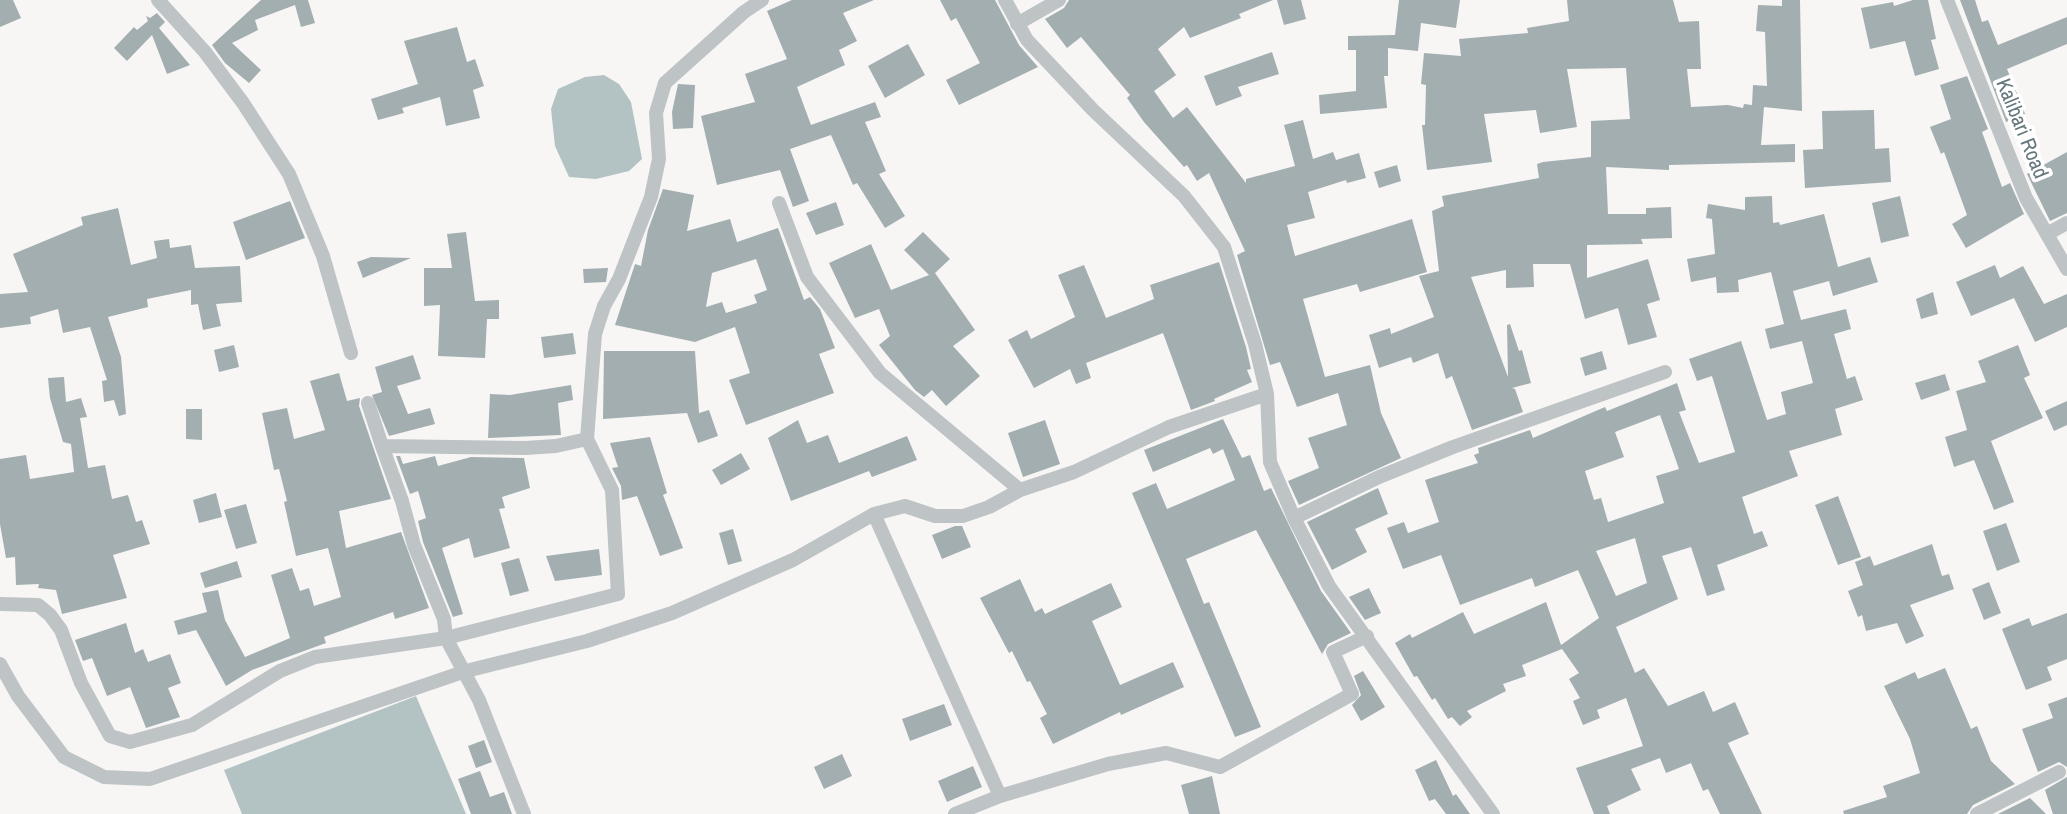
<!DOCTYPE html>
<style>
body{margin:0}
canvas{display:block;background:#f7f6f4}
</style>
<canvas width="2067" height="814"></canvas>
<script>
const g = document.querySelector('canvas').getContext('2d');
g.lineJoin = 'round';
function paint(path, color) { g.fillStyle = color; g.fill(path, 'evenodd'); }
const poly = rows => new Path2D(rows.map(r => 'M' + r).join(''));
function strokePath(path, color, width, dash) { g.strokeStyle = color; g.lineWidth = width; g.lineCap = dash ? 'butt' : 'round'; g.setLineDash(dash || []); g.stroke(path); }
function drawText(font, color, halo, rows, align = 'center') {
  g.font = font + ' "Archivo Narrow",sans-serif'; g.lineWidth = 7; g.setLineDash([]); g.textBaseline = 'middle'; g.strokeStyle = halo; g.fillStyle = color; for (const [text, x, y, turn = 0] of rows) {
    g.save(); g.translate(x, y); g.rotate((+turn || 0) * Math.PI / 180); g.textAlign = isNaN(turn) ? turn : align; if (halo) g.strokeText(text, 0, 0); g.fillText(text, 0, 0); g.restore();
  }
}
paint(poly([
 [604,75,619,84,631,102,642,159,629,171,596,179,569,177,555,146,551,109,558,89,585,77],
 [416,696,466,814,242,814,224,770]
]), '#b3c3c4');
paint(poly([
 [0,0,13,0,21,18,0,27],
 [261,0,308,0,315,23,301,27,295,5,255,20,258,30,232,43,261,70,249,83,225,63,212,45],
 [792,0,874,0,843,13,857,41,839,50,845,65,797,87,811,125,875,102,881,117,865,122,886,171,879,174,905,216,885,228,857,183,853,185,831,135,790,149,809,201,793,207,780,170,717,185,701,116,755,102,745,74,787,59,767,11],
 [940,0,995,0,1019,45,1038,67,959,105,946,80,980,63,956,18,951,21],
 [1069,0,1273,0,1239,14,1241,18,1190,38,1184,27,1158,49,1176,75,1154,91,1173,118,1187,107,1246,183,1246,179,1295,166,1284,125,1303,120,1313,159,1333,152,1336,160,1359,153,1366,178,1347,183,1346,180,1308,192,1315,218,1287,225,1295,256,1412,219,1427,272,1360,292,1357,284,1303,299,1325,377,1370,365,1381,413,1401,458,1299,505,1288,481,1319,468,1308,438,1347,425,1338,393,1297,407,1280,362,1270,365,1237,255,1245,251,1209,173,1197,181,1187,165,1184,167,1144,122,1127,98,1130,95,1081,37,1067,48,1045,19,1064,8],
 [1277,0,1301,0,1306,19,1284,25],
 [1399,0,1460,0,1456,28,1421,23,1418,51,1388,48,1388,76,1384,76,1387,108,1320,114,1319,95,1356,91,1356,50,1348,50,1348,36,1395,35],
 [1567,0,1673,0,1679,22,1699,21,1701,69,1687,69,1691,107,1728,105,1743,108,1744,104,1752,105,1753,85,1767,86,1765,32,1756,31,1758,5,1782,6,1782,0,1800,0,1802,111,1764,107,1761,145,1795,144,1795,162,1669,165,1669,170,1606,167,1608,214,1646,214,1646,208,1671,207,1672,238,1641,239,1643,244,1587,245,1587,278,1648,259,1660,300,1647,304,1657,337,1628,345,1618,308,1585,319,1570,264,1533,264,1534,287,1506,288,1506,270,1471,277,1508,377,1507,325,1510,324,1519,351,1522,350,1531,383,1512,388,1515,389,1523,412,1472,430,1452,376,1446,379,1438,353,1413,363,1411,357,1379,368,1369,335,1390,328,1391,334,1434,317,1419,276,1439,271,1432,211,1444,206,1442,196,1539,178,1537,164,1543,162,1591,157,1591,121,1630,119,1626,68,1567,69,1577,127,1540,133,1536,110,1484,114,1492,162,1427,170,1422,125,1425,125,1426,85,1421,84,1424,53,1461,56,1459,39,1528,33,1527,28,1569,21],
 [1913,0,1928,0,1936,39,1931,40,1939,69,1915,76,1905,41,1870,49,1861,8,1893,2,1894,6],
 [1960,0,1975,0,1982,22,1988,20,1998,45,2067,17,2067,44,2007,69,2025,114,2006,122],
 [157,13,165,22,159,28,190,65,167,74,152,35,127,61,114,48,134,27,137,30,148,21,146,16,150,18],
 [457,27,467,62,475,59,484,86,473,90,480,118,446,126,440,97,402,108,404,113,378,120,371,99,418,84,404,41],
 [908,44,925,75,885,98,868,66],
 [1272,52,1279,74,1238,87,1242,96,1216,106,1204,76],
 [1967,76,1988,129,1982,132,2002,187,2010,183,2024,214,1966,248,1952,224,1967,215,1944,152,1941,154,1930,127,1951,119,1940,85],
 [678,84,695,85,693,128,673,129,672,112],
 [1874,110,1875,149,1889,148,1891,182,1805,188,1803,150,1823,149,1822,111],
 [2067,152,2067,213,2050,221,2027,174],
 [1397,165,1401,181,1379,188,1374,172],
 [663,189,694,195,687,231,730,219,737,242,778,228,804,300,810,297,820,309,835,348,819,354,834,393,746,425,729,380,750,373,735,327,695,342,615,325,635,264,641,266,648,230],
 [756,259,767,290,754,295,757,303,726,313,722,302,706,307,712,273],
 [1772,196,1773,223,1779,222,1780,225,1824,214,1838,267,1870,257,1878,282,1833,296,1829,281,1793,291,1801,320,1846,309,1851,329,1834,334,1847,379,1855,376,1863,400,1835,409,1842,435,1789,451,1798,476,1742,497,1754,534,1762,531,1768,546,1717,565,1725,590,1707,596,1691,547,1662,556,1678,599,1616,627,1635,673,1644,668,1668,706,1704,691,1713,712,1735,702,1749,734,1728,743,1762,814,1720,814,1708,789,1703,791,1691,763,1666,773,1660,758,1631,769,1641,790,1607,806,1610,814,1594,814,1576,768,1643,746,1626,698,1597,710,1600,718,1583,725,1573,701,1580,698,1569,679,1579,673,1562,649,1522,665,1526,676,1503,684,1506,691,1467,711,1472,717,1460,726,1452,717,1448,719,1435,698,1432,700,1417,676,1414,677,1395,643,1410,634,1412,638,1463,612,1474,634,1546,602,1561,645,1599,618,1578,570,1535,587,1532,578,1460,605,1441,555,1403,569,1387,528,1404,522,1408,533,1439,522,1425,480,1478,463,1474,455,1479,453,1478,448,1530,430,1533,438,1605,407,1607,411,1677,383,1686,410,1679,412,1699,463,1735,452,1712,376,1697,381,1689,359,1741,341,1767,420,1786,414,1781,392,1813,383,1802,341,1770,349,1765,329,1784,324,1771,272,1738,280,1739,292,1717,293,1716,277,1691,282,1687,259,1715,254,1712,219,1706,218,1708,204,1745,210,1745,197],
 [1660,415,1679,469,1656,476,1664,503,1608,522,1601,498,1594,500,1585,471,1624,457,1615,432],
 [1635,538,1647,583,1616,596,1596,551],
 [1900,196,1909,236,1881,243,1872,203],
 [290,201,305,238,246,260,233,222],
 [836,202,844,225,816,235,806,213],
 [118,208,131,265,157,258,154,241,169,239,170,248,191,245,195,268,240,266,242,302,216,304,221,326,203,330,198,304,191,305,191,290,147,299,148,307,108,317,121,357,126,414,119,416,114,400,104,402,102,381,107,380,90,327,63,333,58,309,30,317,31,324,0,328,0,294,28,292,13,254,83,225,81,217],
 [466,232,475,301,499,300,499,319,487,319,485,358,438,356,440,305,424,306,424,268,452,268,447,234],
 [923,232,950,259,935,273,975,330,953,346,980,376,946,406,932,390,924,397,915,390,879,345,890,336,879,309,855,318,829,263,871,244,891,290,929,275,904,250],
 [371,257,411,258,363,278,357,262],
 [1219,262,1246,347,1251,369,1247,370,1252,382,1214,399,1215,401,1191,410,1163,333,1086,363,1091,378,1076,384,1070,369,1034,388,1008,340,1027,330,1031,339,1075,317,1058,275,1084,265,1106,318,1154,299,1150,285],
 [1995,265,2000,278,2023,266,2044,304,2067,294,2067,327,2035,342,2014,298,1971,316,1956,282],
 [608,268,606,282,584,283,583,269],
 [1933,292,1938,314,1921,319,1916,299],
 [573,333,576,354,544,358,541,337],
 [234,345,239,367,219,372,214,350],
 [2018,345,2030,375,2024,378,2043,418,1991,441,2014,502,1994,510,1974,460,1954,467,1945,437,1967,430,1956,391,1986,382,1978,361],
 [604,351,695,351,699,413,709,410,718,436,698,443,687,413,603,419],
 [1602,351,1607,369,1585,376,1580,358],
 [413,355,421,379,397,386,408,414,430,408,435,424,389,436,372,395,382,392,375,367],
 [339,373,347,401,360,398,359,406,391,499,339,511,346,548,401,532,429,608,395,619,393,612,324,637,326,643,252,670,226,686,196,630,178,635,174,621,207,612,202,593,218,590,225,620,245,657,290,638,271,575,292,568,300,591,309,588,314,606,341,597,328,548,296,556,284,502,287,501,279,469,274,470,262,413,287,408,294,439,325,430,310,381],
 [1945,374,1950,390,1921,400,1915,383],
 [64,377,66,402,81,398,87,417,80,418,88,468,105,465,112,499,128,495,136,522,142,520,150,544,113,555,127,598,62,614,56,590,38,588,39,584,16,585,15,557,6,558,0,524,0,459,26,455,30,479,74,472,71,444,63,442,50,398,48,378],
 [571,385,573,400,558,403,561,435,488,438,490,394,510,395],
 [2067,401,2067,425,2054,431,2045,411],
 [186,409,202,409,202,440,186,439],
 [1223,419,1242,458,1250,455,1264,491,1271,488,1321,591,1351,633,1328,644,1322,654,1256,530,1186,559,1204,604,1209,602,1261,727,1235,737,1132,493,1156,483,1167,509,1235,480,1223,449,1213,454,1210,448,1153,472,1144,450],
 [798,420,807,443,828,435,839,463,907,436,917,460,872,477,869,471,791,501,768,438],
 [1045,420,1060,464,1023,477,1008,433],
 [650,437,667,493,663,495,683,548,660,556,637,496,622,500,621,486,612,468,618,467,610,443],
 [741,453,750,469,721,485,712,470],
 [396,456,400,456,403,464,435,456,438,466,471,457,524,458,530,488,502,497,505,508,499,509,510,548,474,558,469,538,442,548,463,614,453,617,423,542,418,521,426,518,418,491,410,494],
 [1378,488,1388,514,1355,529,1367,552,1332,570,1307,522],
 [216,493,222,517,199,523,193,500],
 [1838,496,1861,557,1838,565,1815,505],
 [246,504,257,543,236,549,224,510],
 [2006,523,2020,562,1997,571,1983,531],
 [955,526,962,526,971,547,942,559,932,535],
 [733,529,742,561,728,565,719,533],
 [1932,544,1942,576,1949,574,1954,589,1910,605,1924,636,1906,644,1897,623,1866,631,1862,615,1858,617,1848,591,1863,585,1855,562,1870,556,1874,566],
 [599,549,602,575,555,581,546,556],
 [519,558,529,591,510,596,501,563],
 [237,561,242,577,205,588,200,573],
 [1020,579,1035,612,1042,608,1045,614,1111,583,1122,607,1092,621,1120,685,1173,662,1184,687,1121,715,1120,712,1053,744,1040,718,1047,714,1030,681,1027,682,1012,651,1009,653,980,598],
 [1989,582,2001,613,1984,620,1972,589],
 [1369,588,1381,613,1365,620,1349,597],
 [2067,613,2067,659,2047,667,2052,680,2026,690,2002,629,2029,618,2032,626],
 [126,623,135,653,143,649,148,662,170,654,181,683,168,688,180,717,146,728,130,687,107,696,92,658,83,661,75,640],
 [1945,668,1971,729,1977,726,1991,761,2015,784,1973,805,1967,814,1844,814,1843,811,1887,797,1883,786,1920,773,1910,739,1884,686,1915,672,1918,679],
 [1363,671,1385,707,1361,721,1352,705,1361,695,1354,676],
 [2067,697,2067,767,2059,762,2038,772,2022,729,2053,718,2048,704],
 [944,704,952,725,910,741,902,719],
 [484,740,492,762,476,768,468,746],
 [842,754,852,776,824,789,814,767],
 [1436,760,1453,796,1456,794,1470,814,1446,814,1435,799,1429,801,1415,770],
 [973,766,982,787,947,802,938,781],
 [480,771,490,797,504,792,512,814,471,814,458,779],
 [1212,776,1220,814,1189,814,1181,785],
 [2067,777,2067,814,2053,814,2045,790],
 [2030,798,2046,814,1998,814]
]), '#a3aeb1');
strokePath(poly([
 [158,0,205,52,243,103,289,174,323,256,351,353],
 [1005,0,1027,40,1093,110,1184,196,1224,247,1255,344,1267,394,1270,462,1294,518,1329,586,1493,814],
 [1947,0,2026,198,2067,269],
 [1017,24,1059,0],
 [779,203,807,277,880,373,1020,490,1074,472,1169,427,1267,394],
 [2047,234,2067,223],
 [368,403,382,446,525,448,556,446,587,439],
 [382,446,402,501,414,545,444,619,446,638,479,700,524,814],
 [874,514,1000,796],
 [1294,518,1379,477,1453,447,1665,372],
 [0,604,38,605,50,615,61,630,81,683,110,736,130,742,192,725,280,671,315,657,446,638,618,594,612,490,587,439,595,334,604,306,619,279,651,197,659,159,656,113,665,83,744,12,762,0],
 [0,664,18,696,64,757,104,777,150,779,466,671,587,641,672,613,793,560,874,514,905,506,935,516,963,516,989,507,1020,490],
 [955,814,1000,796,1108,764,1166,753,1220,767,1352,694,1333,652,1367,636],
 [1977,814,2059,772]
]), '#bec3c5', 14);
drawText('21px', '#64777d', '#fff', [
 ["Kalibari Road",2021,129,68]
]);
</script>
